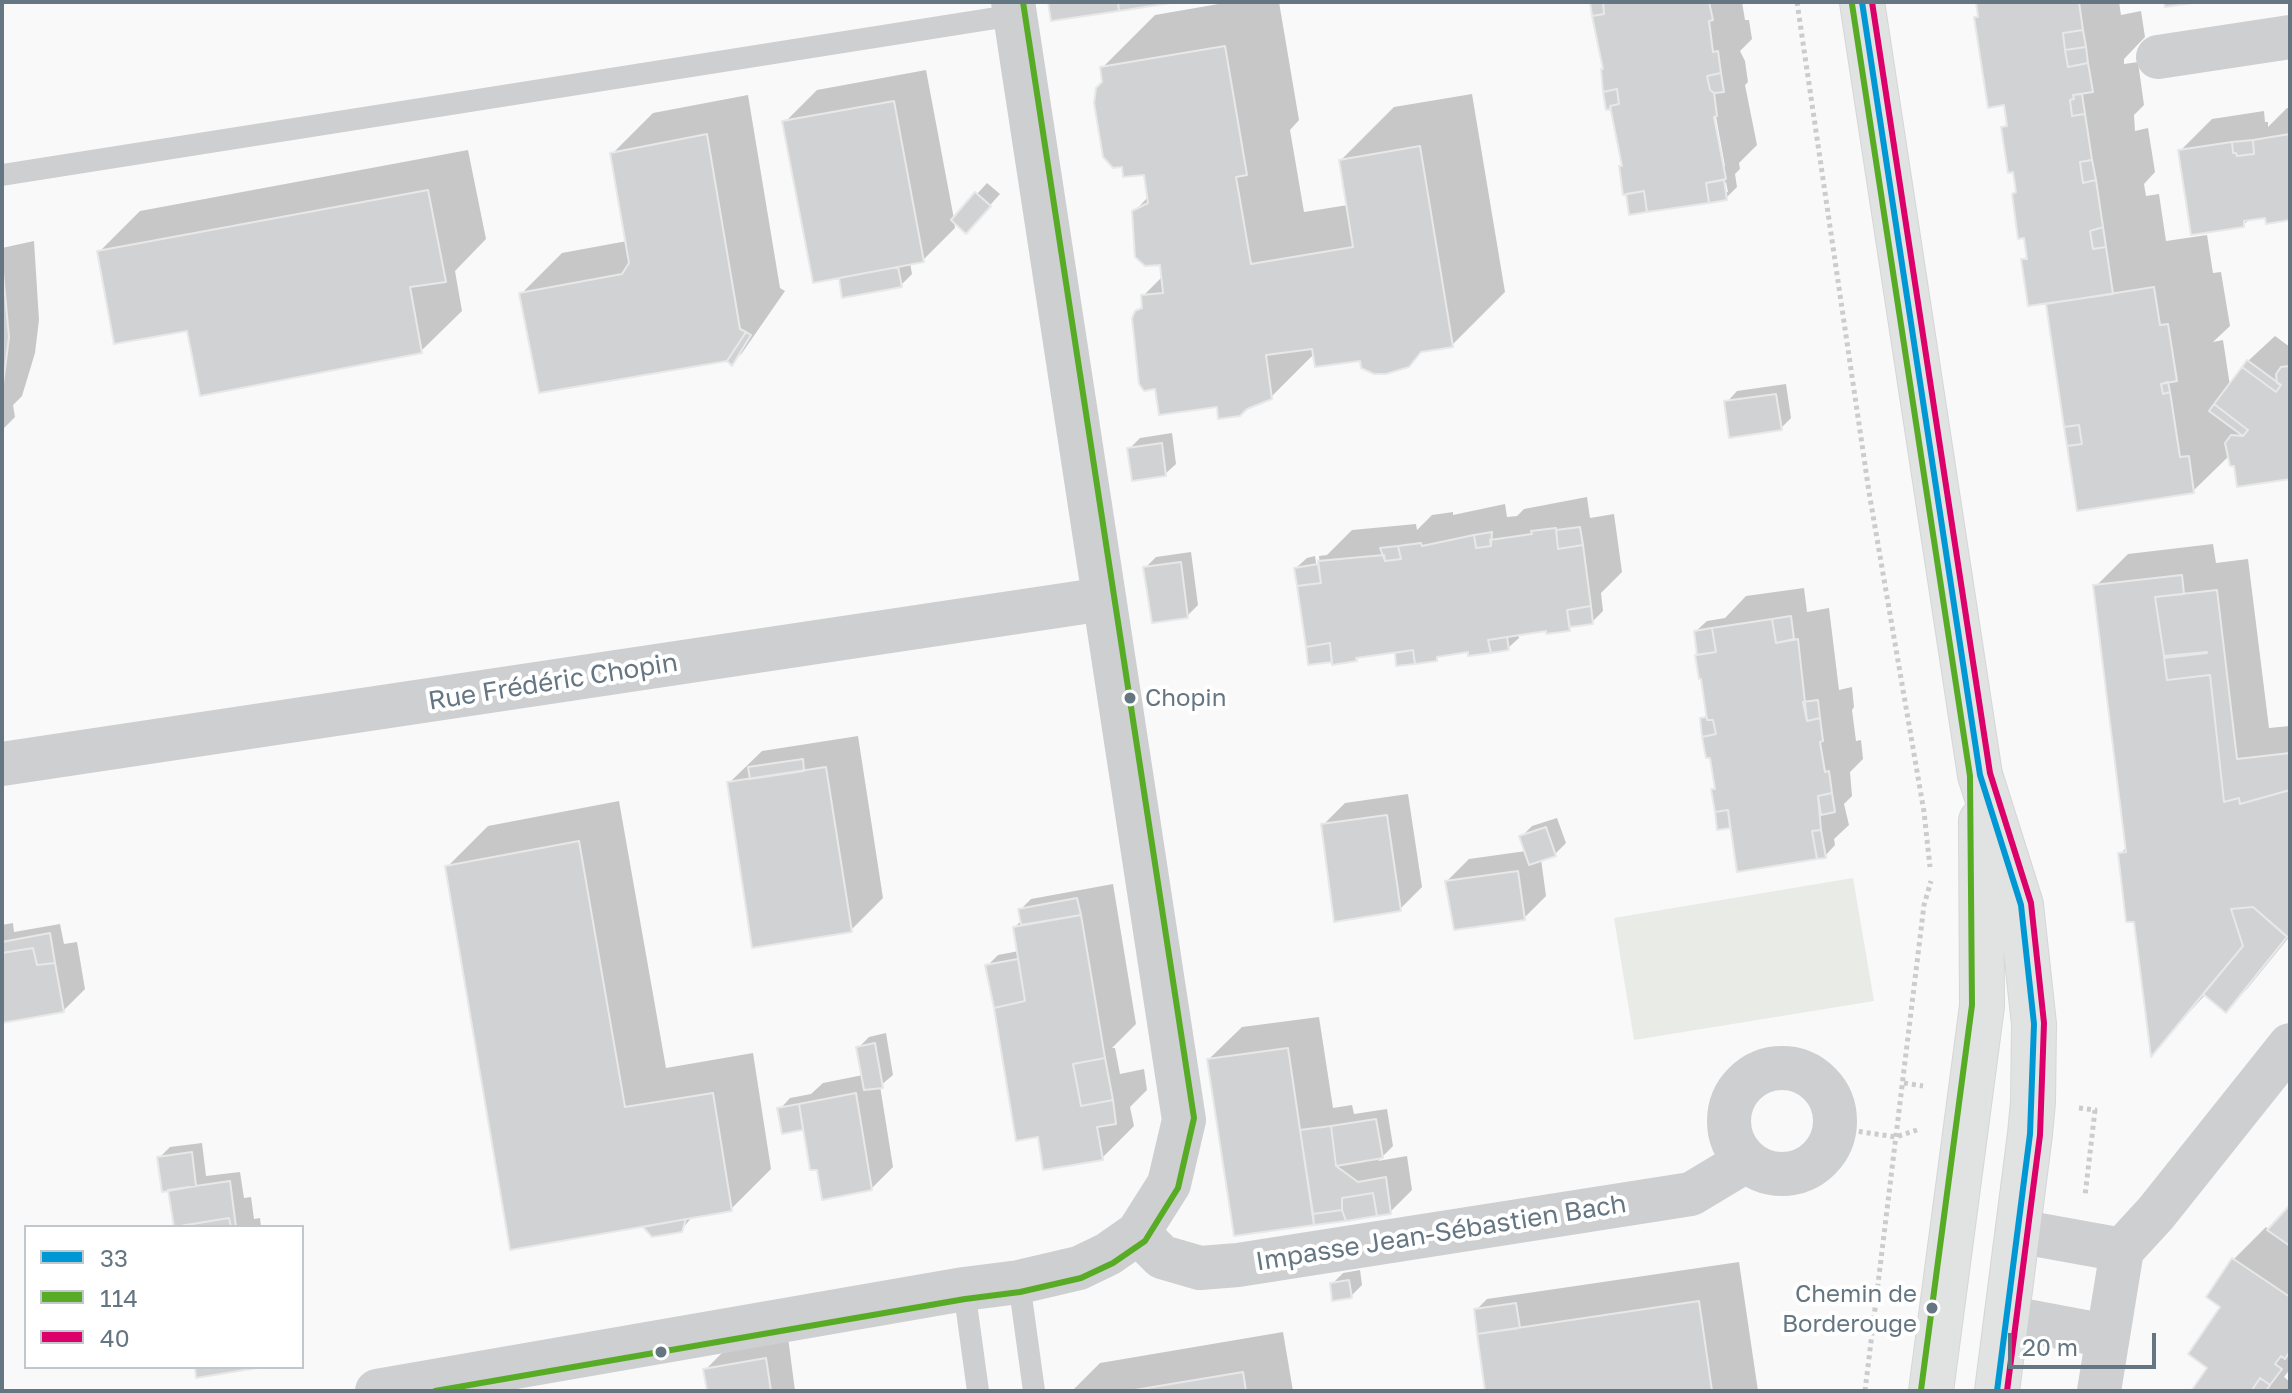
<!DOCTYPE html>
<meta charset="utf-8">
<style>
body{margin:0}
#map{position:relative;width:2292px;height:1393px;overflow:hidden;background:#f9f9f9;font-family:"Golos Text",sans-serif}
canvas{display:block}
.frame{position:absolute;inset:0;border:4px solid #657683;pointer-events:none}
.legend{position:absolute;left:24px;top:1225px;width:280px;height:144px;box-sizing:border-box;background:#fff;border:2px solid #c1c8cd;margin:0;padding:10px 14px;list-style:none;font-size:24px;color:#657683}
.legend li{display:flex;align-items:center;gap:16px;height:40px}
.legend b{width:40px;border:2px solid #c1c8cd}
.scale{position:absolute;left:2008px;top:1333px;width:148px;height:36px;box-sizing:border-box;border:4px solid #657683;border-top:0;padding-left:10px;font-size:24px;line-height:28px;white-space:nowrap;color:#657683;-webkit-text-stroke:6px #fff;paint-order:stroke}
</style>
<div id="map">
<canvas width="2292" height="1393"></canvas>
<div class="frame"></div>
<ul class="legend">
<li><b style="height:10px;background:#0098d4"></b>33</li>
<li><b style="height:10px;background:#58ac25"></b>114</li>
<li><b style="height:10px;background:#dc006b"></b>40</li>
</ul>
<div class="scale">20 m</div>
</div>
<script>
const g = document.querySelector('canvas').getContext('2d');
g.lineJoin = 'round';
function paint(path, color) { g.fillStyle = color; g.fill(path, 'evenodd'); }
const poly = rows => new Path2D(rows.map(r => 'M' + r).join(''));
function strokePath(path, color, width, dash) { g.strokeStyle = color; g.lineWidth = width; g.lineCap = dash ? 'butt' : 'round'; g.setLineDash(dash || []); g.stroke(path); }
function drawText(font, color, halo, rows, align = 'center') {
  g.font = font + ' "Golos Text",sans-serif'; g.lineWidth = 8; g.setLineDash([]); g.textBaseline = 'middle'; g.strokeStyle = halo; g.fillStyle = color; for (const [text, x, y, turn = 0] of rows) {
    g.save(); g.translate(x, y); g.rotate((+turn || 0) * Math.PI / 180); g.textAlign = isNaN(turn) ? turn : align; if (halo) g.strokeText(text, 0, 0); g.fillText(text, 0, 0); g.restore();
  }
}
paint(poly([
 [1853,878,1874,1001,1634,1040,1614,918]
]), '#e8ebe6');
paint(poly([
 [1230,2,1279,2,1299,120,1290,130,1304,212,1348,205,1341,160,1394,107,1472,94,1505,292,1452,345,1424,350,1408,365,1315,353,1271,397,1219,405,1157,387,1136,312,1144,304,1143,296,1163,276,1161,263,1134,212,1149,196,1146,172,1104,83,1102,68,1155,15],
 [1592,2,1742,2,1745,20,1749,20,1752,39,1740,51,1745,61,1748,82,1745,85,1757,145,1739,163,1740,169,1735,174,1737,187,1726,198,1621,166,1623,164],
 [1714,106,1725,166,1722,169,1710,107],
 [1726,182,1728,192,1724,192,1723,186],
 [1978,2,2119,2,2121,15,2141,11,2145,37,2124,59,2124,64,2138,62,2144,105,2134,115,2135,131,2148,128,2155,172,2144,184,2146,196,2159,194,2166,241,2207,235,2213,273,2221,272,2230,326,2213,342,2223,340,2230,386,2248,361,2275,336,2290,347,2290,477,2235,464,2230,455,2193,491,2066,425,2047,301,2023,260,2028,255,2018,190,2003,128,2008,122,2006,103,1976,18,1980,14],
 [926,70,954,219,987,183,1000,194,977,220,954,220,955,228,923,260,910,263,912,274,901,285,840,276,785,122,817,90],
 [748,95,780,288,785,291,742,353,732,363,521,294,562,253,627,241,612,154,653,113],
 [2287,108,2290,108,2290,218,2267,216,2251,218,2243,225,2180,151,2212,119,2264,111,2265,122,2268,122,2268,127],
 [468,150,486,239,455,271,462,311,421,351,189,328,99,252,140,211],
 [34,241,39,320,35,353,22,396,13,405,15,417,2,430,2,248],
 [1786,384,1791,418,1781,428,1727,402,1737,391],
 [1172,433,1176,464,1165,474,1129,449,1140,438],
 [1587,497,1590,518,1614,514,1622,572,1601,593,1603,611,1592,622,1573,625,1569,629,1518,633,1519,638,1508,648,1469,650,1441,654,1436,659,1398,664,1396,650,1360,655,1356,659,1296,568,1307,558,1315,556,1317,569,1320,566,1319,556,1327,555,1352,530,1416,524,1417,530,1432,515,1453,512,1453,515,1505,504,1507,517,1517,516,1524,509],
 [2213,544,2216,563,2248,559,2269,728,2290,726,2290,936,2247,989,2225,1010,2206,994,2152,1053,2136,919,2120,854,2127,847,2096,586,2128,554],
 [1191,552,1198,605,1187,616,1145,568,1156,557],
 [1804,588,1807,612,1829,608,1839,690,1852,687,1854,707,1852,710,1856,741,1861,740,1863,759,1850,772,1852,796,1844,804,1849,825,1834,839,1835,845,1825,856,1732,826,1719,828,1713,790,1716,787,1703,719,1708,713,1696,631,1707,621,1725,618,1746,596],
 [858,736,883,898,851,930,729,783,762,751],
 [1408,794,1422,887,1400,909,1323,825,1345,803],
 [619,801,666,1068,753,1053,771,1169,731,1209,693,1216,681,1230,653,1235,644,1225,447,867,488,826],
 [1557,818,1566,843,1555,854,1541,859,1546,896,1524,918,1447,881,1469,859,1526,851,1521,837,1532,826],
 [1113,884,1136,1024,1112,1048,1115,1048,1120,1074,1144,1069,1147,1090,1130,1107,1134,1126,1102,1158,1040,1135,987,966,998,955,1019,951,1015,927,1022,920,1020,910,1031,899],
 [13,923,14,932,60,924,64,944,77,942,85,989,63,1011,2,1013,2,925],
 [1319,1017,1333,1108,1352,1105,1354,1114,1387,1109,1393,1146,1378,1161,1407,1156,1412,1190,1390,1212,1236,1234,1209,1059,1242,1027],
 [886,1033,893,1075,880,1086,893,1167,871,1189,819,1168,804,1125,802,1128,780,1109,790,1098,811,1094,823,1083,863,1075,858,1048,869,1037],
 [202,1143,206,1176,240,1172,244,1198,251,1197,254,1219,260,1218,261,1227,176,1227,170,1188,159,1158,170,1147],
 [2290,1208,2290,1369,2284,1377,2290,1382,2290,1391,2193,1391,2210,1367,2234,1259,2266,1227,2270,1230],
 [1739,1262,1758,1391,1487,1391,1476,1310,1487,1299],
 [1360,1270,1362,1285,1351,1296,1332,1284,1343,1273],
 [1283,1332,1293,1391,1072,1391,1100,1363],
 [788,1337,795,1391,709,1391,705,1370,727,1348]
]), '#0003');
const building = poly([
 [1048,2,1118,2,1119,11,1051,21,1048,2],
 [1118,2,1177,2,1119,11,1118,2],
 [1590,2,1603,2,1604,14,1592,16,1590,2],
 [1603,2,1709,2,1713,20,1709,21,1713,52,1718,51,1721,73,1707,76,1710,90,1714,93,1717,116,1714,117,1726,179,1706,183,1709,203,1647,212,1644,191,1623,195,1619,166,1622,166,1610,106,1619,104,1617,89,1603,92,1601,69,1603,69,1592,16,1604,14,1603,2],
 [1976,2,2079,2,2083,30,2063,33,2065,50,2068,67,2088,63,2093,92,2073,95,2074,99,2070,100,2072,116,2085,114,2092,160,2080,162,2083,183,2096,180,2103,227,2090,231,2093,249,2106,247,2113,294,2028,306,2021,259,2027,259,2024,238,2018,239,2012,194,2016,192,2013,172,2008,173,2001,127,2007,126,2004,105,1988,108,1974,17,1978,17,1976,2],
 [2164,2,2200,2,2165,7,2164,2],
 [2083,30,2086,47,2065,50,2063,33,2083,30],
 [1225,46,1247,175,1236,177,1251,264,1353,247,1339,160,1420,146,1453,347,1421,352,1409,367,1386,374,1374,374,1361,368,1360,361,1315,367,1312,349,1266,355,1272,399,1247,409,1240,416,1218,419,1217,407,1159,415,1155,389,1144,391,1139,384,1132,318,1135,311,1142,308,1141,295,1163,293,1160,265,1145,266,1135,257,1132,211,1148,203,1144,175,1123,177,1122,167,1113,168,1103,157,1094,103,1096,88,1102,82,1100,67,1225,46],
 [2086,47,2088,63,2068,67,2065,50,2086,47],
 [1721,73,1724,92,1714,93,1710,90,1707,76,1721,73],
 [1617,89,1619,104,1610,106,1611,109,1606,110,1603,92,1617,89],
 [2082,94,2085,114,2072,116,2070,100,2074,99,2073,95,2082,94],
 [894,101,924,262,813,283,782,121,894,101],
 [707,134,740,329,746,332,727,361,539,393,519,293,622,274,629,263,610,153,707,134],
 [2290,134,2290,220,2266,224,2265,218,2244,221,2244,227,2191,235,2178,150,2232,142,2233,153,2236,153,2237,156,2254,154,2253,140,2290,134],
 [2253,140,2254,154,2237,156,2236,153,2233,153,2232,142,2253,140],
 [2092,160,2096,180,2083,183,2080,162,2092,160],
 [1724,180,1727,200,1709,203,1706,183,1724,180],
 [428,190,446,282,410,287,422,353,200,396,187,331,114,344,97,251,428,190],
 [1644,191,1647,212,1629,215,1626,194,1644,191],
 [975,192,991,206,966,234,951,220,975,192],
 [2103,227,2106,247,2093,249,2090,231,2103,227],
 [898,267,902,287,842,298,839,278,898,267],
 [3,272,9,337,2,392,2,273,3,272],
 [2154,287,2160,325,2168,324,2177,381,2161,384,2163,394,2170,392,2180,457,2189,456,2194,493,2077,511,2067,446,2082,444,2079,425,2064,427,2046,304,2154,287],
 [746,332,751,335,732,366,727,361,746,332],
 [2247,360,2281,385,2276,392,2242,367,2247,360],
 [2290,366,2290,479,2237,487,2234,466,2230,466,2225,443,2231,435,2243,436,2248,430,2214,404,2242,367,2276,392,2281,385,2277,383,2276,374,2281,367,2290,366],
 [2168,382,2170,392,2163,394,2161,384,2168,382],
 [1776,394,1782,430,1729,438,1724,401,1776,394],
 [2214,404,2248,430,2243,436,2209,411,2214,404],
 [2079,425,2082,444,2067,446,2064,427,2079,425],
 [1162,443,1166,476,1132,481,1127,448,1162,443],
 [1580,527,1583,545,1558,549,1556,530,1580,527],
 [1556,528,1558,549,1583,545,1591,606,1567,610,1570,631,1546,634,1546,631,1488,640,1491,653,1468,656,1468,652,1437,657,1437,661,1415,664,1413,650,1356,658,1357,661,1332,665,1330,643,1306,647,1297,586,1321,583,1318,561,1384,555,1385,561,1401,559,1398,546,1421,543,1422,546,1474,535,1476,548,1491,546,1490,540,1532,534,1531,531,1556,528],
 [1492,532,1491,546,1476,548,1474,535,1492,532],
 [1398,546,1401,559,1385,561,1380,548,1398,546],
 [1181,562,1188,618,1152,623,1143,567,1181,562],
 [1318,564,1321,583,1297,586,1294,568,1318,564],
 [2182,575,2184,594,2155,597,2164,656,2207,653,2164,658,2167,680,2210,675,2224,802,2239,798,2240,804,2290,790,2290,939,2253,907,2231,909,2243,946,2151,1057,2134,922,2126,922,2118,853,2126,852,2093,585,2182,575],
 [2217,590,2237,759,2290,753,2290,790,2240,804,2239,798,2224,802,2210,675,2167,680,2164,658,2207,652,2164,656,2155,597,2217,590],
 [1591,606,1593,624,1570,627,1567,610,1591,606],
 [1791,616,1794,639,1776,643,1772,619,1791,616],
 [1772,619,1776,643,1798,639,1807,721,1820,718,1823,741,1820,742,1825,772,1829,771,1832,793,1818,796,1821,830,1812,831,1817,859,1737,872,1728,810,1715,812,1711,789,1715,789,1710,758,1706,758,1702,737,1716,734,1713,720,1707,720,1701,679,1699,679,1695,655,1716,652,1712,628,1772,619],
 [1712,628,1716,652,1697,655,1694,631,1712,628],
 [1507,637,1509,650,1491,653,1488,640,1507,637],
 [1330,643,1332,662,1308,665,1306,647,1330,643],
 [1413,650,1415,664,1396,666,1395,653,1413,650],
 [1818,700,1820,718,1807,721,1803,702,1818,700],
 [1707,717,1707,720,1713,720,1716,734,1702,737,1700,718,1707,717],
 [803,759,804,771,750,779,748,767,803,759],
 [826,767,852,932,752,948,727,782,826,767],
 [1832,793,1835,812,1821,815,1818,796,1832,793],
 [1728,810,1730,828,1717,830,1715,812,1728,810],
 [1387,815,1401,911,1334,922,1321,824,1387,815],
 [1546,827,1556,856,1529,865,1519,836,1546,827],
 [1821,830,1826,858,1817,859,1812,831,1821,830],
 [579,841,625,1107,713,1093,732,1211,510,1250,445,866,579,841],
 [1518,871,1525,920,1454,930,1445,881,1518,871],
 [1077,898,1081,915,1021,925,1018,909,1077,898],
 [2253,907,2287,937,2226,1013,2203,994,2243,946,2231,909,2253,907],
 [1081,915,1105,1058,1073,1064,1081,1106,1113,1100,1116,1124,1097,1127,1103,1160,1043,1170,1038,1137,1016,1141,994,1008,1025,1001,1013,927,1081,915],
 [50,933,55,963,37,965,33,948,2,953,2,942,50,933],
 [33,948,37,965,55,963,64,1012,2,1023,2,953,33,948],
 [1018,959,1025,1001,994,1008,985,965,1018,959],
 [875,1043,883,1088,864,1090,856,1047,875,1043],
 [1288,1048,1314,1225,1234,1236,1207,1059,1288,1048],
 [1105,1058,1113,1100,1081,1106,1073,1064,1105,1058],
 [856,1093,872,1190,822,1200,817,1170,810,1170,799,1104,856,1093],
 [799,1104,803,1130,782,1134,777,1108,799,1104],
 [1376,1119,1383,1158,1336,1166,1331,1126,1376,1119],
 [1331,1126,1336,1166,1358,1182,1386,1177,1391,1214,1377,1216,1373,1193,1342,1198,1342,1210,1313,1214,1300,1130,1331,1126],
 [192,1152,196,1186,162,1192,157,1157,192,1152],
 [230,1181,236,1227,231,1227,229,1218,174,1227,168,1190,230,1181],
 [1373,1193,1377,1216,1346,1221,1342,1210,1342,1198,1373,1193],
 [2290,1205,2290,1246,2267,1230,2290,1205],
 [1342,1210,1346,1221,1314,1225,1313,1214,1342,1210],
 [229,1218,231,1227,174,1227,229,1218],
 [686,1219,682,1232,652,1237,643,1227,686,1219],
 [2232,1258,2290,1297,2290,1351,2285,1359,2281,1356,2275,1364,2282,1369,2270,1385,2260,1378,2252,1390,2254,1391,2191,1391,2207,1368,2188,1354,2220,1307,2206,1297,2232,1258],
 [1349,1280,1352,1298,1332,1301,1330,1283,1349,1280],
 [1699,1301,1712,1391,1485,1391,1477,1334,1699,1301],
 [1516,1303,1520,1328,1477,1334,1474,1309,1516,1303],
 [766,1358,771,1391,707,1391,703,1369,766,1358],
 [195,1367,257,1367,257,1368,196,1378,195,1367],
 [1243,1372,1246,1391,1129,1391,1243,1372],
 [2260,1378,2270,1385,2266,1391,2252,1390,2260,1378]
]);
paint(building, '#d0d2d3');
strokePath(building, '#e8e8e8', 2);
const secondary = poly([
 [1862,2,1980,775,2021,905,2034,1024,2033,1102,2030,1134,1997,1391],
 [1931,1391,1982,1006,1981,821]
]);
strokePath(secondary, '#d5d6d7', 46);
strokePath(poly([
 [1797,2,1869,492,1924,812,1930,867],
 [1904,1083,1923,1086],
 [2079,1108,2095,1110,2085,1196],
 [1835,1128,1896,1137,1917,1130],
 [1865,1391,1924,905,1931,881]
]), '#cbcccd', 5, [4, 4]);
strokePath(poly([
 [2,175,1015,15],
 [1019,1282,1034,1391],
 [964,1289,978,1391]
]), '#cecfd0', 22);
strokePath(poly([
 [2158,57,2290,37],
 [2,764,1104,599],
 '1729 1121a53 53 0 1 1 106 0a53 53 0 1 1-106 0Z',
 [2017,1231,2122,1250],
 [1138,1233,1162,1257,1200,1268,1238,1265,1691,1194,1746,1161],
 [2006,1317,2107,1336],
 [377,1391,964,1289,1019,1282,1079,1268,1108,1254,1138,1233,1169,1184,1184,1120,1013,2],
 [2099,1391,2122,1250,2156,1213,2290,1045]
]), '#cecfd0', 44);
strokePath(secondary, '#e1e2e2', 44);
strokePath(poly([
 [1862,2,1980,775,2021,905,2034,1024,2030,1134,1997,1391]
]), '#0098d4', 6);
strokePath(poly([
 [1852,4,1970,776,1972,1005,1921,1390],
 [435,1391,965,1299,1020,1292,1081,1278,1113,1263,1145,1241,1178,1188,1194,1118,1023,2]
]), '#58ac25', 6);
strokePath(poly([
 [1872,2,1990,773,2031,903,2044,1023,2040,1135,2007,1391]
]), '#dc006b', 6);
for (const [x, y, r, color] of [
 [1130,698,7,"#657683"],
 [1932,1308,7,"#657683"],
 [661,1352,7,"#657683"]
]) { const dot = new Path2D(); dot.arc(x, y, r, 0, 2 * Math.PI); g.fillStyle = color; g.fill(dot); strokePath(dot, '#fff', 3); }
drawText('24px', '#657683', '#fff', [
 ["Chopin",1145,698],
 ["Chemin de",1917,1294,"right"],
 ["Borderouge",1917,1324,"right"]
], 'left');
drawText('26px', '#657683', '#fff', [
 ["Rue Frédéric Chopin",553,682,-9],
 ["Impasse Jean-Sébastien Bach",1441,1233,-9]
]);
</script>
